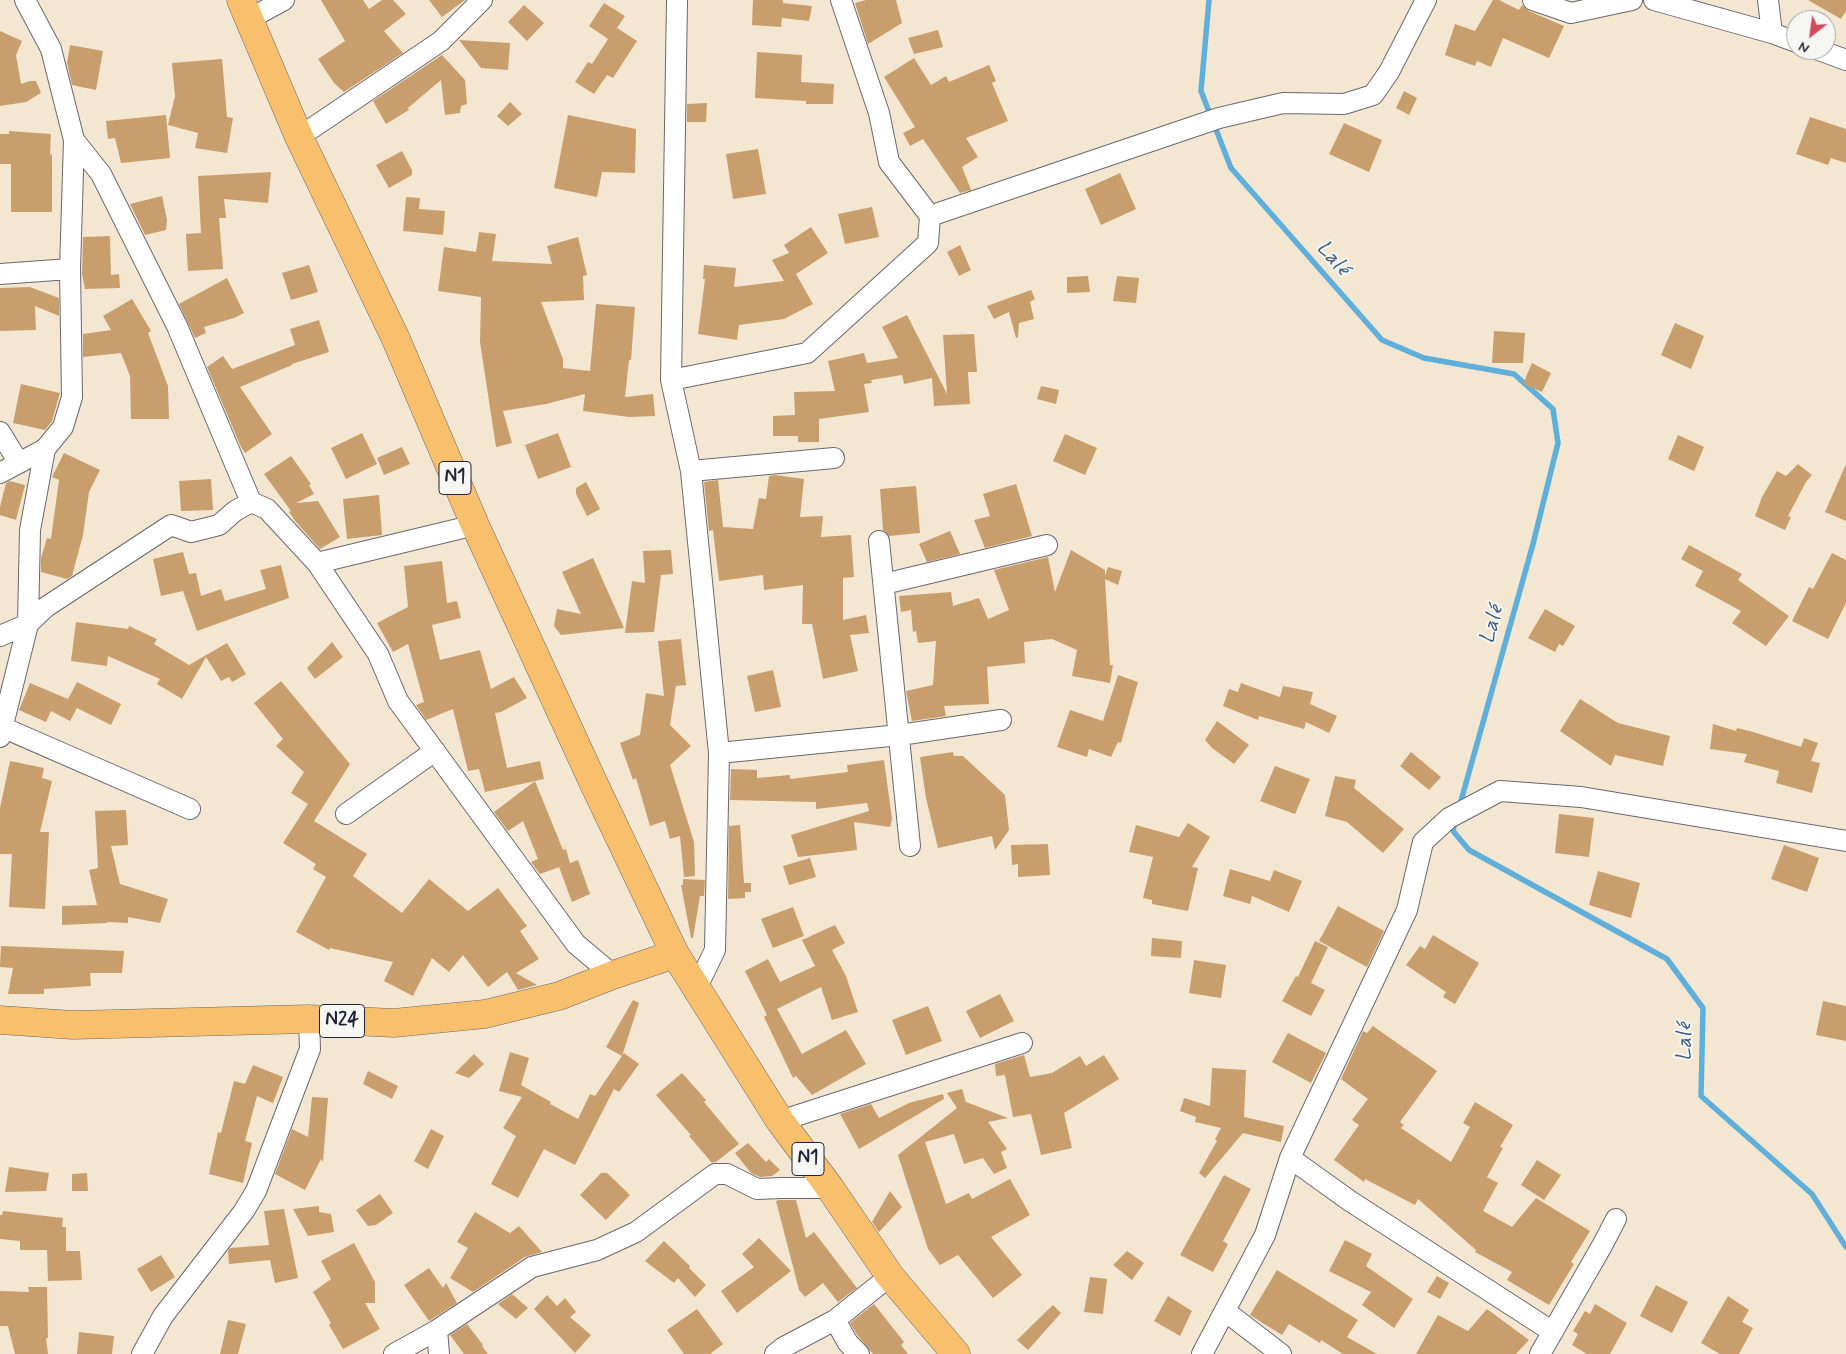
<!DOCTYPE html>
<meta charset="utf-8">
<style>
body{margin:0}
#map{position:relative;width:1846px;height:1354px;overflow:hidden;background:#f3e7d2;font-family:Mynerve,sans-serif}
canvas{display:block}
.north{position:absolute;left:1786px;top:10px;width:50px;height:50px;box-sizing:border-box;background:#f6f6f2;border:1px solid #a1a1a9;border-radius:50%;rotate:210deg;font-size:14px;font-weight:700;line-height:20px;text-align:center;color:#22223b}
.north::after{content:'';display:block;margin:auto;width:18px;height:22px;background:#d1495b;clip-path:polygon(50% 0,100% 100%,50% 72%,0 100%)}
</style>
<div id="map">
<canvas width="1846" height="1354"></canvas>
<div class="north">N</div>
</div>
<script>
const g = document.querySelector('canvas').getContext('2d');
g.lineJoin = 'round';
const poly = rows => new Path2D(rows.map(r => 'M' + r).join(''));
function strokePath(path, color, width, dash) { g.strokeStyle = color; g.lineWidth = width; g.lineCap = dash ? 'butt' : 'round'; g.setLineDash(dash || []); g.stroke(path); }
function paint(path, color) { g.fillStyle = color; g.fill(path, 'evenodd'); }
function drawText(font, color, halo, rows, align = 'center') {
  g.font = font + ' Mynerve,sans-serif'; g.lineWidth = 4; g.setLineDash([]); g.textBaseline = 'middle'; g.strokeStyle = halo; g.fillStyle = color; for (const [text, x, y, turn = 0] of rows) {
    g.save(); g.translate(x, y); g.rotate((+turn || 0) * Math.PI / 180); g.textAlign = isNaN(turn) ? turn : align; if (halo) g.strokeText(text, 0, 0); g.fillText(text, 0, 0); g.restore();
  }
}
strokePath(poly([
 [1209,0,1201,91,1231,168,1382,340,1424,358,1514,374,1553,409,1558,443,1533,544,1459,808],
 [1455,822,1453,831,1469,850,1667,959,1703,1008,1701,1096,1812,1194,1846,1247]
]), '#5fafda', 5.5);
paint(poly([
 [321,0,363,0,369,9,382,0,393,0,406,14,384,31,403,53,344,92,334,83,318,59,345,41],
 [429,0,465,0,442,17],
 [753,0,783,0,783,3,812,6,809,21,782,18,781,27,752,25],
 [866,0,896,0,902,23,868,44,855,3],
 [1493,0,1499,0,1519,10,1522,5,1529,11,1564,26,1549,58,1503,38,1491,67,1477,61,1475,66,1445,55,1455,24,1475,31],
 [1808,0,1846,0,1846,11,1841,19],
 [604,3,625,16,617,28,637,41,613,78,607,75,594,94,575,82,588,62,592,64,608,39,589,26],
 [524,5,544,23,527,41,508,22],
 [938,30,943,47,914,54,908,38],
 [0,31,22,41,16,55,21,84,30,81,36,81,41,93,26,102,0,106],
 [459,40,510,43,508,70,481,68],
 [70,45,103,51,96,90,72,85,67,63],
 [757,52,802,55,801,82,834,84,833,104,806,104,806,101,755,98],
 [442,55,465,80,467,104,461,106,460,113,445,115,441,80,408,108,409,110,386,124,373,101],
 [914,58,931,85,946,76,949,82,989,65,996,81,992,83,1008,121,966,138,978,157,962,167,971,190,960,193,923,139,910,146,903,133,915,127,884,77],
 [222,59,227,117,233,118,227,153,195,148,198,133,168,125,175,96,172,63],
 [1404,91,1417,98,1409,115,1396,108],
 [510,102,522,114,508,126,497,116],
 [707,103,706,122,687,122,687,104],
 [166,115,170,158,121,163,115,138,108,139,106,121],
 [568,115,636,129,635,173,602,172,597,197,554,188],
 [1810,117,1846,129,1846,163,1831,158,1828,165,1796,154],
 [1344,123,1382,140,1369,172,1329,154],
 [9,131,51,134,50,154,52,155,52,212,11,212,11,164,0,164,0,134,9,134],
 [758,149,766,194,733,199,726,154],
 [402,151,412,170,412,175,389,188,376,165],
 [271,172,268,203,224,199,226,218,219,218,223,269,188,271,186,234,201,233,198,176],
 [1120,173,1136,209,1101,225,1085,189],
 [162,196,167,220,166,230,145,235,130,204],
 [406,197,420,198,419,209,445,211,443,235,403,231],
 [872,207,879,237,845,244,838,214],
 [811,227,828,253,796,274,813,304,784,319,739,325,737,340,698,334,705,279,703,279,704,265,736,268,734,287,784,281,772,260,789,253,784,245],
 [479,232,496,234,492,261,552,264,547,246,578,237,587,275,583,276,584,300,541,302,563,359,563,368,590,371,596,304,635,307,631,360,629,360,625,397,653,394,655,416,629,417,583,411,585,394,546,404,503,411,512,443,496,447,480,342,481,297,438,291,444,247,476,252],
 [110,236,111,275,119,274,120,288,85,289,82,274,83,237],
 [960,245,971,270,959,276,947,252],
 [309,265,318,292,291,300,282,273],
 [1088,276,1090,292,1067,293,1067,277],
 [1117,276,1139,278,1136,303,1113,301],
 [227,278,244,313,234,318,204,327,206,333,195,338,179,304],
 [30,287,59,298,59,316,35,306,36,330,0,331,0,288],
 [1031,290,1035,299,1030,302,1034,319,1019,323,1018,337,1016,338,1009,312,994,319,987,306],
 [132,299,151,331,148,333,168,386,169,419,131,419,130,376,121,353,83,357,83,334,111,330,103,316],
 [907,315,947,394,943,335,974,334,977,372,968,372,970,404,934,406,932,378,904,384,902,375,871,380,872,383,864,384,869,412,819,419,819,442,798,442,798,436,773,436,773,416,795,415,794,392,835,391,828,361,864,353,867,363,898,358,882,327],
 [319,320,329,352,292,364,292,365,240,387,272,434,245,453,241,447,207,367,223,356,232,369,295,345,290,329],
 [1675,323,1704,336,1691,369,1661,355],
 [1494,331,1525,333,1523,363,1492,363],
 [1532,363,1551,373,1542,392,1523,384],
 [21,384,60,393,52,421,45,430,13,423],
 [1041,386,1059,390,1056,404,1037,399],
 [362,433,377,464,346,479,331,448],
 [558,433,571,467,538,479,525,445],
 [1065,434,1097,448,1085,475,1053,461],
 [1678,435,1704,447,1694,471,1668,459],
 [402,447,410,464,384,475,377,458],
 [64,453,100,470,89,492,83,535,72,576,67,579,41,572,41,558,47,538,51,539,59,480,52,477],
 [291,456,311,484,309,485,314,494,296,503,318,501,340,537,320,549,296,522,289,512,291,511,264,474],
 [1798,464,1812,475,1806,482,1788,516,1791,517,1785,530,1755,516,1762,497,1777,471,1786,476],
 [1846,464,1846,521,1825,512],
 [775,475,804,479,800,517,823,516,821,537,851,535,854,577,843,578,843,620,866,615,869,633,850,635,858,671,823,679,812,624,802,624,803,585,764,590,763,575,719,581,713,530,709,531,704,482,718,480,723,527,753,529,759,498,766,499,769,476],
 [211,479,213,510,181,511,179,481],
 [10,481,25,485,16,520,0,515,0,507,6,483],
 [586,482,600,509,587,516,576,494,576,488],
 [1016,484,1032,536,985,548,974,520,990,516,983,494],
 [916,486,920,533,889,536,883,530,880,489],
 [379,495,382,535,347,539,343,499],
 [950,531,960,554,927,562,919,544],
 [1689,545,1742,574,1738,580,1789,616,1766,646,1732,623,1741,611,1695,586,1703,571,1681,559],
 [671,550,673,574,661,575,654,632,625,633,632,581,645,583,643,551],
 [1071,550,1105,570,1105,576,1108,567,1122,571,1118,585,1105,579,1110,665,1113,665,1110,683,1072,676,1077,650,1052,639,1024,642,1025,663,987,667,989,704,944,706,946,716,912,721,906,691,933,685,936,641,918,643,916,631,913,632,911,610,901,612,899,596,951,592,953,606,979,598,988,619,1009,610,994,570,1048,557,1055,592],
 [183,552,189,574,196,573,201,596,221,589,225,601,266,589,260,570,281,565,289,598,197,631,183,591,161,596,153,559],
 [1832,553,1846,560,1846,603,1828,639,1792,621,1809,587,1813,589],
 [593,558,624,628,561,635,554,626,557,609,581,614,562,572],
 [442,561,447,603,457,601,461,618,432,625,440,660,480,650,491,689,514,677,527,698,501,712,495,713,507,768,540,761,544,779,485,792,479,769,468,771,453,709,426,720,416,705,424,702,408,644,393,652,377,623,408,607,404,566],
 [1545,609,1575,626,1563,646,1559,644,1555,652,1528,638],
 [76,622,128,629,129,626,157,639,154,644,189,665,227,643,246,674,232,682,229,677,221,681,206,657,182,699,157,684,160,679,108,656,107,666,71,661],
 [681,639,686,685,676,686,670,725,691,746,670,765,694,842,695,876,684,877,680,836,670,839,665,821,650,826,636,778,633,780,620,743,640,735,646,693,664,696,658,641],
 [332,642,343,657,315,679,307,668],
 [773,670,781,707,755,712,747,676],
 [1118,675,1138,682,1121,743,1118,742,1111,757,1089,749,1087,757,1057,747,1070,710,1103,721],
 [281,681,350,764,314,821,367,854,353,876,402,913,429,879,468,911,498,888,527,926,520,931,539,959,516,973,537,985,518,990,507,972,488,987,463,955,449,972,432,958,413,996,384,981,393,962,330,948,329,950,296,932,326,877,313,869,316,864,283,843,308,804,291,793,304,772,276,746,283,739,254,703],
 [77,682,121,704,111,725,77,708,70,721,51,711,46,722,19,710,30,683,68,699],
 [1241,683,1280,697,1283,686,1313,692,1310,704,1337,716,1329,733,1306,722,1304,729,1259,716,1258,720,1223,706,1229,689,1238,692],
 [1580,699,1618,723,1670,736,1663,766,1615,755,1611,766,1560,731],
 [1217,721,1249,745,1234,764,1212,748,1205,740],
 [1713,724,1736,731,1737,728,1753,732,1801,747,1804,738,1818,743,1811,761,1820,763,1812,793,1776,783,1779,771,1744,762,1747,754,1710,749],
 [953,752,954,756,963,756,1005,795,1009,830,995,850,992,836,938,848,926,798,920,757],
 [1411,752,1441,777,1429,790,1400,766],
 [884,760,892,819,890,827,854,822,857,850,798,857,791,835,869,811,867,803,816,809,816,802,730,800,731,769,757,770,757,778,790,775,790,779,848,772,847,765],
 [10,761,44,768,42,778,52,781,40,832,49,832,45,909,9,907,12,854,0,854,0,808],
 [1275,766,1310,779,1295,814,1260,801],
 [1335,776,1356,780,1354,788,1404,829,1383,853,1347,822,1325,816],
 [535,781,563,850,566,849,570,863,578,860,590,894,572,902,559,867,565,865,540,874,531,862,538,859,523,821,508,831,494,812],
 [126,810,128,845,111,846,120,884,168,899,160,923,128,917,128,923,107,922,107,923,62,925,62,906,97,905,89,870,98,868,95,811],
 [1559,814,1594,818,1589,857,1555,853],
 [1188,823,1210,837,1192,867,1198,868,1188,911,1152,904,1152,900,1143,898,1153,857,1129,852,1136,825,1179,837],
 [740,825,744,883,751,883,751,892,745,892,745,898,728,899,729,826],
 [1048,844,1050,875,1018,877,1018,864,1012,865,1011,845],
 [1784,845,1819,858,1807,892,1771,879],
 [810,858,816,877,789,885,783,866],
 [1230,869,1270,881,1274,870,1302,881,1289,912,1252,896,1250,904,1223,896],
 [1598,871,1640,883,1631,918,1589,905],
 [683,879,705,880,704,896,700,896,693,938,691,938,681,885,683,885],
 [1338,906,1384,931,1367,967,1319,941],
 [793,907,804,936,773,948,761,919],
 [835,925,845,943,832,950,846,976,858,1012,832,1020,821,987,777,1009,802,1054,846,1030,866,1064,812,1095,796,1076,793,1078,764,1017,767,1015,745,971,768,959,780,982,815,966,802,940],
 [1433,935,1479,963,1455,1004,1443,997,1446,992,1406,965,1420,946,1425,949],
 [1152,938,1182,941,1181,958,1151,956],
 [1315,941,1328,947,1311,983,1325,990,1311,1016,1282,1001,1296,976,1298,977],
 [1,946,124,951,122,973,90,973,91,986,44,989,44,994,8,994,13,968,0,967],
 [1194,960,1226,965,1221,998,1189,993],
 [1000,994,1014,1021,980,1038,966,1011],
 [633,1000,639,1003,622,1056,606,1047],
 [1823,1001,1846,1006,1846,1041,1816,1035],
 [928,1006,942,1041,906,1055,892,1020],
 [1373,1026,1437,1071,1400,1122,1404,1125,1401,1128,1451,1162,1470,1127,1463,1123,1475,1102,1513,1125,1500,1147,1503,1148,1487,1177,1498,1183,1483,1211,1512,1227,1536,1198,1590,1231,1571,1262,1574,1264,1549,1305,1507,1280,1512,1272,1475,1252,1476,1250,1418,1199,1415,1205,1365,1179,1364,1182,1334,1160,1359,1125,1352,1120,1368,1099,1341,1079,1363,1031,1367,1033],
 [1288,1033,1326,1053,1311,1083,1272,1062],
 [510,1052,529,1058,521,1085,551,1102,550,1104,578,1119,590,1094,595,1096,624,1053,639,1064,619,1092,614,1089,575,1165,544,1149,518,1198,491,1184,516,1136,503,1128,522,1097,499,1091],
 [474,1054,484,1064,469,1078,455,1073],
 [1024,1055,1030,1077,1052,1073,1080,1056,1086,1066,1104,1055,1119,1079,1064,1113,1072,1148,1041,1155,1031,1114,1013,1117,1005,1075,996,1076,995,1064],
 [253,1065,283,1077,273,1103,257,1096,245,1141,252,1143,243,1183,209,1174,218,1132,221,1133,234,1081,245,1084],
 [1212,1068,1246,1070,1244,1117,1284,1126,1281,1142,1243,1133,1205,1178,1199,1173,1217,1141,1215,1139,1221,1128,1195,1122,1196,1117,1180,1111,1184,1098,1210,1106],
 [368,1071,398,1086,392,1099,363,1084],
 [682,1073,706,1100,704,1102,739,1144,716,1162,712,1163,689,1136,691,1135,656,1095],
 [962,1089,966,1102,1008,1118,988,1122,1007,1149,1001,1152,1007,1168,994,1174,983,1158,964,1164,954,1134,925,1142,946,1204,969,1193,972,1199,1010,1179,1030,1215,991,1237,1022,1275,993,1298,958,1255,940,1265,928,1249,898,1155,957,1108,947,1093],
 [943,1094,944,1099,859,1149,840,1114,871,1104,879,1118,909,1103],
 [312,1097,328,1098,323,1162,321,1159,305,1190,275,1174,292,1129,308,1137],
 [431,1129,444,1136,428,1169,414,1161],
 [748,1143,766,1162,769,1159,780,1170,772,1176,760,1177,751,1173,735,1153],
 [1537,1160,1561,1175,1544,1200,1521,1185],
 [9,1167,49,1173,46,1191,5,1192],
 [87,1173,88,1191,72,1191,72,1174],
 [601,1173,607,1173,630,1195,606,1220,580,1195],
 [1224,1175,1251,1189,1223,1241,1228,1244,1213,1272,1180,1255],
 [890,1191,902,1207,879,1232,872,1222],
 [380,1194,393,1213,376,1225,368,1226,356,1210],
 [779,1200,796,1200,806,1238,814,1232,857,1288,838,1302,823,1283,805,1297,799,1290,776,1201],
 [319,1206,319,1212,331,1214,334,1232,308,1236,293,1209],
 [284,1209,298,1278,275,1283,270,1260,229,1264,228,1251,230,1248,269,1245,264,1211],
 [3,1211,63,1218,62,1227,66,1227,66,1251,80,1251,82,1280,48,1281,47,1250,20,1250,20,1241,0,1239,0,1215,2,1215],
 [475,1212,510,1233,519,1226,542,1252,525,1257,473,1292,450,1278,468,1248,457,1242],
 [759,1238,791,1271,737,1313,721,1291,754,1267,742,1254],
 [1345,1240,1372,1254,1366,1266,1413,1299,1394,1328,1362,1305,1371,1292,1329,1271],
 [664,1241,690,1266,689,1268,706,1285,695,1297,678,1278,674,1283,645,1261],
 [354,1243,375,1282,375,1303,365,1303,380,1329,343,1349,329,1325,331,1323,313,1292,331,1279,321,1261],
 [1127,1251,1144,1263,1132,1280,1113,1265],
 [161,1255,175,1277,151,1292,137,1269],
 [429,1268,443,1288,446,1283,457,1303,429,1321,404,1285],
 [1277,1270,1358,1320,1347,1337,1377,1354,1343,1354,1321,1340,1320,1343,1289,1324,1282,1335,1250,1315],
 [1437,1276,1449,1283,1440,1299,1427,1292],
 [1090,1277,1107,1279,1103,1314,1084,1312],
 [1656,1285,1688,1302,1672,1333,1640,1316],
 [28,1287,47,1287,48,1338,46,1338,48,1354,15,1354,8,1326,0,1326,0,1291,29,1292],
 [512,1294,528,1308,516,1319,498,1304],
 [547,1295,557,1306,565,1298,576,1312,570,1317,591,1335,575,1353,534,1309],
 [1168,1296,1192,1311,1180,1336,1154,1321],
 [1728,1296,1749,1310,1742,1322,1753,1328,1739,1354,1720,1354,1701,1343],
 [874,1304,904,1342,901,1345,908,1354,873,1354,858,1336,850,1323],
 [1595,1304,1627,1323,1610,1354,1587,1354,1572,1345,1578,1334,1573,1331,1585,1311,1590,1314],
 [1053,1305,1061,1313,1028,1350,1017,1340],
 [697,1309,723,1344,710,1354,684,1354,667,1330],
 [1487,1309,1529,1340,1516,1354,1416,1354,1438,1315,1468,1331],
 [228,1320,246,1324,238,1354,220,1354],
 [467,1324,483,1345,482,1346,488,1354,464,1354,450,1335],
 [79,1332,114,1336,112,1354,77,1354]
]), '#c99e6d');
const minor = poly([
 [677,0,671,380,691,471,719,753,715,950,696,989],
 [1533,0,1571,13,1632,0],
 [1654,0,1772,33,1796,42],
 [1768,0,1772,33],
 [249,19,284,0],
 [1819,50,1846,60],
 [299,137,441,41,482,0],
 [74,140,101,174,177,326,251,502],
 [930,216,1219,118,1283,103,1344,104,1373,95,1389,72,1426,0],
 [0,274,70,269],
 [671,380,807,353,928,243,930,216,889,162,879,113,841,0],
 [0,432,19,463],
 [691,471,834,458],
 [0,473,45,449,63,427,72,397,70,269,74,140,51,49,25,0],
 [879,541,910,846],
 [317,563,475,525],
 [884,584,1047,545],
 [0,636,28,624,30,530,45,449],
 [2,727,190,809],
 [0,737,28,624,46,607,171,525,191,532,219,525,235,511,251,502,267,509,317,563,378,654,398,701,576,944,613,975],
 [719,753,900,735,1001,720],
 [346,814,435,751],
 [780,1121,1022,1043],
 [1290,1158,1350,1201,1553,1332],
 [1225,1311,1281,1354],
 [835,1320,848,1343,859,1354],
 [437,1330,439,1354],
 [142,1354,163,1316,244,1211,256,1191,310,1049,309,1019],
 [394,1354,437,1330,532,1267,597,1250,636,1232,715,1174,727,1174,757,1189,781,1188,830,1188],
 [775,1354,784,1347,835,1320,890,1276],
 [1202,1354,1265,1235,1290,1158,1407,910,1423,842,1449,818,1500,791,1581,797,1846,841],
 [1540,1354,1603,1244,1616,1219]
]);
const primary = poly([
 [0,1020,73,1025,309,1019,394,1023,485,1014,559,996,613,975,675,954]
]);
const trunk = poly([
 [241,0,299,137,395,337,475,525,594,784,675,954,780,1121,830,1188,890,1276,956,1354]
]);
strokePath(minor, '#6b6770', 22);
strokePath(primary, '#6b6770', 29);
strokePath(trunk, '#6b6770', 29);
strokePath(minor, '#fff', 20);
strokePath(primary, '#f8bf6c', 28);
strokePath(trunk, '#f8bf6c', 28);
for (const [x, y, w] of [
 [455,478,32],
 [342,1021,45],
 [808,1159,32]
]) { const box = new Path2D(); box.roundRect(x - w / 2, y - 16.5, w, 33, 4); g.fillStyle = '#f6f6f2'; g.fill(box); strokePath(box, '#22223b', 1); }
drawText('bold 19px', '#22223b', null, [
 ["N1",455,478],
 ["N24",342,1021],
 ["N1",808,1159]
]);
drawText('italic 21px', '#3a5a7b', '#f6f6f2', [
 ["Lalé",1332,259,49],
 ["Lalé",1493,625,-74],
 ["Lalé",1686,1042,-89]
]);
</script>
